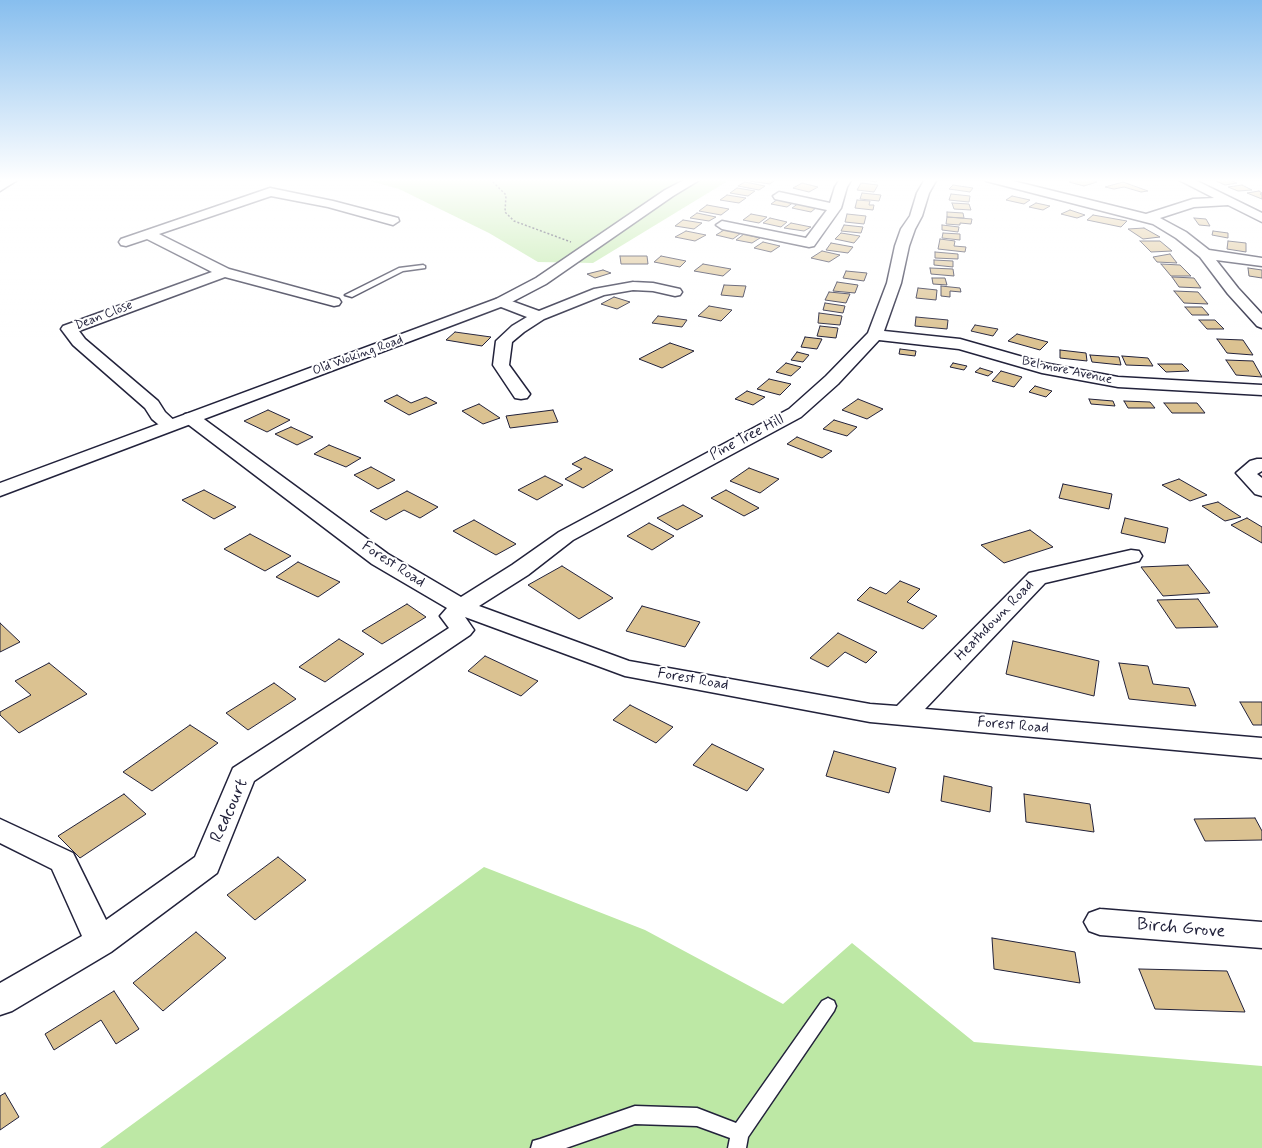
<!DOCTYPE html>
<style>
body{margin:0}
canvas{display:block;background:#fff}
</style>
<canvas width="1262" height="1148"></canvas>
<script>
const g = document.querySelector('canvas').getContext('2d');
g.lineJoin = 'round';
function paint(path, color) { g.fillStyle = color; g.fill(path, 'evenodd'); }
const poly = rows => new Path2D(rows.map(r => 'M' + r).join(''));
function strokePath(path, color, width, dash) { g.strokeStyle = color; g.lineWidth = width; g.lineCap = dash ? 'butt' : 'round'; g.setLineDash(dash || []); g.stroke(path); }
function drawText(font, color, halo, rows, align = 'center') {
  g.font = font + ' Mynerve,sans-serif'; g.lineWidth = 4; g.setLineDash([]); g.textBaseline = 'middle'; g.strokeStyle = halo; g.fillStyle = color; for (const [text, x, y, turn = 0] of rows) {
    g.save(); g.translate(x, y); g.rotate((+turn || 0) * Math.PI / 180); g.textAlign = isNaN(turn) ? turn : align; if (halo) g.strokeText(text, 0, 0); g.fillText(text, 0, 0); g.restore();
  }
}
paint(poly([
 [363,179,731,179,593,263,538,262,489,233,399,189],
 [484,867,645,930,783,1004,852,943,974,1042,1262,1066,1262,1148,100,1148]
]), '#bde8a5');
const building = poly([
 [753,179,769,179,775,180,770,184,750,181,753,179],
 [860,179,879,179,876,182,860,179],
 [1077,179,1088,179,1097,182,1084,186,1069,182,1077,179],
 [1227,179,1237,183,1225,185,1214,180,1227,179],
 [745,182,765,186,759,190,738,186,745,182],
 [1123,182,1148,191,1141,192,1124,187,1114,189,1105,187,1123,182],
 [802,183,818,187,809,192,793,188,802,183],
 [861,183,878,185,874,192,857,190,861,183],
 [953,185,973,188,970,192,949,189,953,185],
 [1242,185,1252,190,1238,191,1228,187,1242,185],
 [737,188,755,191,748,196,730,193,737,188],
 [1259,191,1262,193,1260,194,1262,195,1262,199,1247,193,1259,191],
 [862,193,881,195,879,201,860,199,862,193],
 [951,194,970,196,969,202,949,200,951,194],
 [727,195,746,198,739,203,720,200,727,195],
 [1012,196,1030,200,1024,204,1006,200,1012,196],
 [778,199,794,202,787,207,771,204,778,199],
 [857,200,870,201,869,205,874,205,873,210,855,208,857,200],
 [799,203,817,207,811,212,792,208,799,203],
 [952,203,969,204,971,210,954,209,952,203],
 [1036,203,1050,206,1043,210,1029,207,1036,203],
 [707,205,729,209,721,215,699,211,707,205],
 [1070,210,1085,215,1077,218,1061,214,1070,210],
 [947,212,963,213,964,218,947,217,947,212],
 [697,213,716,217,709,221,690,218,697,213],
 [751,214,767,217,759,223,743,220,751,214],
 [847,214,866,216,864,224,845,222,847,214],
 [1093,215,1127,221,1121,227,1087,220,1093,215],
 [947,217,972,219,971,224,960,223,960,225,946,224,947,217],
 [770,218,787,222,781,227,763,223,770,218],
 [1194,218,1206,219,1210,226,1199,225,1194,218],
 [683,220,702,223,694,229,675,226,683,220],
 [791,223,811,227,804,231,784,228,791,223],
 [844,225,863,227,861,233,841,231,844,225],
 [942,225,959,227,958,232,942,230,942,225],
 [1144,228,1160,237,1143,239,1128,229,1144,228],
 [724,230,741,233,733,239,716,235,724,230],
 [686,231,706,235,695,241,675,237,686,231],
 [1213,231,1228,233,1228,238,1212,235,1213,231],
 [841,233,860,236,854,243,835,239,841,233],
 [943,233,960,234,960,240,942,238,943,233],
 [744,234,760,238,752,243,736,240,744,234],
 [940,239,955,241,954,246,966,247,965,252,938,249,940,239],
 [1140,241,1160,241,1172,251,1151,252,1140,241],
 [1228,241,1246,243,1246,252,1227,249,1228,241],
 [763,242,780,246,771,252,754,248,763,242],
 [831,243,853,247,848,253,826,250,831,243],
 [822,251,840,255,829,262,811,258,822,251],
 [935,252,958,254,958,259,935,258,935,252],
 [1170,254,1177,263,1157,262,1153,257,1170,254],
 [620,256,647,256,648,264,621,264,620,256],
 [661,256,686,261,680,267,654,262,661,256],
 [934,260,953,261,953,267,934,265,934,260],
 [703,264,731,269,723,276,694,271,703,264],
 [1161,264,1180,265,1191,276,1171,276,1161,264],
 [930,268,953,269,954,276,931,274,930,268],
 [1248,268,1262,270,1262,278,1249,276,1248,268],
 [603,270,611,273,595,278,587,274,603,270],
 [846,271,867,273,864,281,843,278,846,271],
 [1172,277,1194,278,1201,288,1179,287,1172,277],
 [932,278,945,278,947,285,933,284,932,278],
 [837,282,858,285,855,293,833,291,837,282],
 [724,285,746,286,743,297,721,295,724,285],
 [941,286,960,288,961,292,950,291,950,297,941,296,941,286],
 [918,288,937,290,936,300,916,298,918,288],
 [1174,291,1198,292,1208,304,1184,303,1174,291],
 [829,292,850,294,846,303,825,300,829,292],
 [614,297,630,302,617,309,601,304,614,297],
 [825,303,845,306,843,313,823,310,825,303],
 [709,306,732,310,721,321,698,316,709,306],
 [1185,307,1202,307,1209,315,1192,315,1185,307],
 [819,313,842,316,840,325,818,323,819,313],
 [658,316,687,320,682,327,652,323,658,316],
 [916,317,948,320,947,329,915,326,916,317],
 [1199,320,1215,320,1224,329,1207,329,1199,320],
 [975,325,998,329,993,336,971,331,975,325],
 [820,326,838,328,836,338,817,336,820,326],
 [455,332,491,337,482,346,446,340,455,332],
 [1017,334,1048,342,1040,350,1008,341,1017,334],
 [805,337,822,339,817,349,801,347,805,337],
 [1217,339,1243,340,1253,355,1227,353,1217,339],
 [670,343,694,351,662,368,639,359,670,343],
 [900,349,916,351,915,356,899,354,900,349],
 [1060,350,1086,353,1087,361,1060,358,1060,350],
 [797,352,809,355,803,362,791,360,797,352],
 [1090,355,1119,357,1121,365,1092,362,1090,355],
 [1122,356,1148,358,1153,366,1126,365,1122,356],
 [1226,360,1253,361,1262,377,1236,375,1226,360],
 [786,363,801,367,791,376,776,372,786,363],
 [953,363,967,366,964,370,950,367,953,363],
 [1158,364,1182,364,1189,371,1166,372,1158,364],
 [980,368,993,372,988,376,975,372,980,368],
 [1001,371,1022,377,1014,387,992,381,1001,371],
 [769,379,791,384,780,395,757,389,769,379],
 [1035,386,1052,391,1046,397,1029,392,1035,386],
 [747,391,765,397,753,405,735,399,747,391],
 [397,395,411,403,426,397,437,403,409,415,384,401,397,395],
 [858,399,883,409,867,419,842,410,858,399],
 [1089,399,1113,401,1115,406,1091,404,1089,399],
 [1124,401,1150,402,1155,408,1128,408,1124,401],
 [1164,403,1197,403,1205,413,1172,413,1164,403],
 [479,404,500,418,483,424,462,411,479,404],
 [268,410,290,420,267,432,244,421,268,410],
 [553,410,558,422,510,428,506,416,553,410],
 [834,420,857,427,847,436,823,429,834,420],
 [291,427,313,437,297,445,275,434,291,427],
 [797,437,832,451,822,458,787,444,797,437],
 [329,445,361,458,346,467,314,454,329,445],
 [585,457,613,470,583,488,565,479,582,469,572,464,585,457],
 [371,467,395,480,378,489,354,475,371,467],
 [749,468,779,479,760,493,730,481,749,468],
 [545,476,563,485,537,500,518,490,545,476],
 [1179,479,1207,495,1190,501,1162,485,1179,479],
 [1063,484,1112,494,1109,509,1059,498,1063,484],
 [204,490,236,507,214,519,182,500,204,490],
 [726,490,759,508,744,516,711,498,726,490],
 [407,491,438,507,420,518,404,510,386,520,370,511,407,491],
 [1218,502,1241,517,1225,521,1202,506,1218,502],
 [683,505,703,516,677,530,657,518,683,505],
 [1125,518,1168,528,1165,543,1121,533,1125,518],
 [1247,518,1262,527,1262,543,1231,525,1247,518],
 [474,520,516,544,496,555,453,531,474,520],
 [649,523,674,536,652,550,627,536,649,523],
 [1030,530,1053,547,1004,563,981,545,1030,530],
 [250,534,291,556,265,571,224,549,250,534],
 [298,562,340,582,318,597,276,577,298,562],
 [1188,565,1210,593,1163,596,1141,567,1188,565],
 [562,566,613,598,579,619,528,585,562,566],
 [900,581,920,589,907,602,937,616,923,629,857,600,870,587,886,594,900,581],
 [1198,599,1218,627,1176,628,1157,600,1198,599],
 [407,604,426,617,382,644,362,631,407,604],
 [642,606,700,622,685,647,626,631,642,606],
 [0,623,20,642,0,652,0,623],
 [838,633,877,652,866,663,845,652,828,667,810,658,838,633],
 [339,639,364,654,325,682,299,667,339,639],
 [1013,641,1099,661,1094,696,1006,674,1013,641],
 [485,656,538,681,521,696,468,671,485,656],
 [49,663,87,694,19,733,0,715,0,712,31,695,15,681,49,663],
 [1119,663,1148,666,1153,684,1189,688,1196,706,1129,699,1119,663],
 [274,683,296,699,248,730,226,713,274,683],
 [1240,702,1262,702,1262,725,1253,725,1240,702],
 [630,705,673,727,656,743,613,720,630,705],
 [190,725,218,743,152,791,123,772,190,725],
 [712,744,764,769,747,791,693,765,712,744],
 [834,751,896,768,889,793,826,776,834,751],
 [944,776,992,787,990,812,941,801,944,776],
 [124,794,146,814,80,858,58,836,124,794],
 [1024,794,1090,804,1094,832,1026,822,1024,794],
 [1255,818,1262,831,1262,840,1205,841,1194,819,1255,818],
 [278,857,306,880,255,920,227,895,278,857],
 [196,932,226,958,163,1011,133,983,196,932],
 [992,938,1075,952,1080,983,994,969,992,938],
 [1139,969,1227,971,1245,1012,1155,1009,1139,969],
 [114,991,139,1029,116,1044,101,1020,54,1050,45,1034,114,991],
 [5,1093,19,1117,0,1130,0,1096,5,1093]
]);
paint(building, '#dbc291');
strokePath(building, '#22223b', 1);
const lane = poly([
 [423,265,425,266,425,268,403,271,352,297,345,295,399,268,423,265],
 [828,998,834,1001,836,1006,834,1011,748,1137,746,1148,728,1148,730,1138,697,1126,635,1124,566,1148,531,1148,533,1141,540,1139,635,1106,697,1108,736,1123,822,1001,828,998]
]);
const street = poly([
 [5,179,19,179,0,191,0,182,5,179],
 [840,179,852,179,847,187,841,208,814,246,809,247,722,229,716,225,722,221,806,238,827,210,775,199,773,196,779,192,830,203,835,187,840,179],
 [925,179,937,179,929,193,922,216,915,229,909,246,901,283,884,331,960,339,1044,363,1118,377,1262,385,1262,395,1118,387,1042,373,959,349,879,340,838,384,801,417,573,540,528,575,479,606,629,661,870,704,897,706,1029,573,1131,550,1139,551,1142,556,1139,561,1045,583,925,709,1262,738,1262,758,870,722,625,676,465,617,474,630,470,635,254,781,217,873,111,952,12,1011,0,1015,0,983,82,936,52,869,0,843,0,819,73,853,106,920,195,857,233,768,449,628,440,616,447,608,372,564,185,422,182,418,185,414,191,413,197,414,388,554,461,597,512,565,559,532,789,409,826,376,868,333,887,283,895,246,901,229,910,216,917,193,925,179],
 [984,179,1005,179,1146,214,1193,199,1214,198,1177,179,1193,179,1262,213,1262,222,1228,205,1194,207,1160,218,1186,232,1209,250,1262,258,1262,266,1216,260,1238,288,1262,314,1262,328,1257,326,1228,294,1200,257,1176,238,1153,224,986,181,984,179],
 [270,188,333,201,398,218,399,221,393,225,328,207,271,196,159,234,229,269,339,299,341,302,339,305,334,306,225,277,79,331,85,339,158,401,165,412,179,425,176,429,170,430,164,429,152,419,145,408,73,345,61,329,63,326,212,272,147,239,126,246,121,245,119,242,121,239,270,188],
 [633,282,653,283,680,289,682,292,680,295,675,296,653,291,633,290,604,295,544,319,524,332,512,342,509,365,530,394,527,398,521,399,515,398,493,365,496,341,512,326,527,317,496,305,494,302,496,299,506,299,539,311,594,289,633,282],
 [1257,459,1262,459,1262,471,1257,474,1262,478,1262,496,1255,494,1236,473,1250,461,1257,459],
 [1100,909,1262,922,1262,948,1100,935,1089,931,1084,922,1089,913,1100,909]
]);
const secondary = poly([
 [686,179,701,179,673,196,546,284,506,305,0,496,0,483,496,299,536,278,665,190,686,179]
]);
strokePath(lane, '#22223b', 3);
strokePath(street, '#22223b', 3);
strokePath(secondary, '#22223b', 3);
strokePath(poly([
 [490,179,506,195,505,212,514,221,571,242]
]), '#22223b', 1.5, [2, 2]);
paint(lane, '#fff');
paint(street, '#fff');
paint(secondary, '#fff');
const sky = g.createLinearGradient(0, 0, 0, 340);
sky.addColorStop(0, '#87beee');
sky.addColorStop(0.53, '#fff');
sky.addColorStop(1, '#ffffff00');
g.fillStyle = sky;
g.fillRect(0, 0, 1262, 340);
drawText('13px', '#22223b', '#fff', [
 ["Dean Close",104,316,-21],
 ["Old Woking Road",358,356,-20],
 ["Belmore Avenue",1067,371,12]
]);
drawText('15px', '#22223b', '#fff', [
 ["Pine Tree Hill",747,438,-28],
 ["Forest Road",393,565,33],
 ["Heathdown Road",995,621,-46],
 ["Forest Road",693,680,10],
 ["Forest Road",1013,726,5]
]);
drawText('18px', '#22223b', '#fff', [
 ["Redcourt",230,811,-66],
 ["Birch Grove",1181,929,5]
]);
</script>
